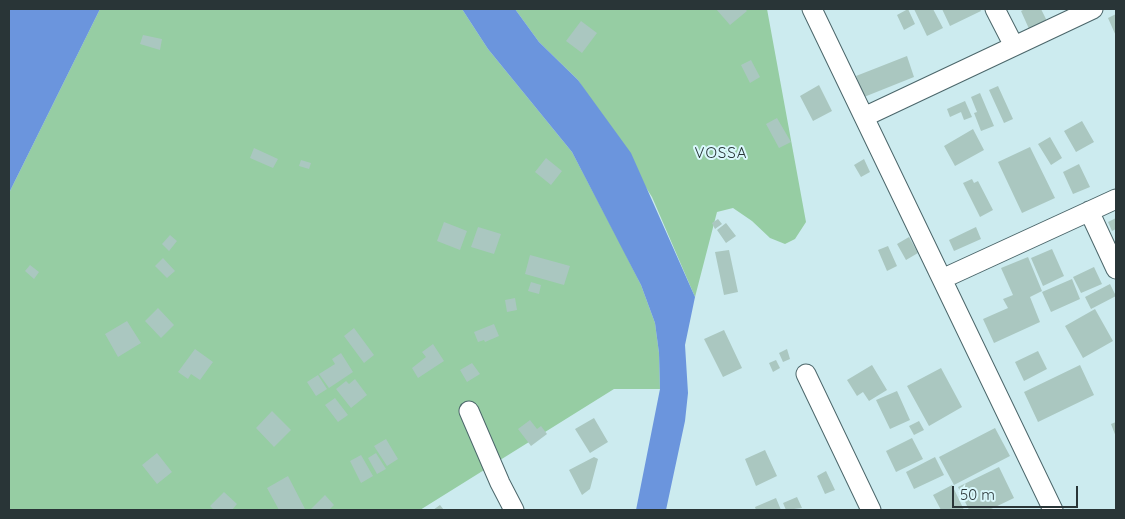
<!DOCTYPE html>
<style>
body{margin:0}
#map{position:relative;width:1125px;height:519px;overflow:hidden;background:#ccebef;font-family:Quicksand,sans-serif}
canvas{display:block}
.frame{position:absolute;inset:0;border:10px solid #293537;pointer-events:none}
.scale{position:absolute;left:952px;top:486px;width:126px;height:22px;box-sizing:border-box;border:2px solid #293537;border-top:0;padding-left:6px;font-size:15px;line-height:18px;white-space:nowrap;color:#293537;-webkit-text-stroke:4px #d9f8fc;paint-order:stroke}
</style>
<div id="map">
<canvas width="1125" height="519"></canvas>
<div class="frame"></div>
<div class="scale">50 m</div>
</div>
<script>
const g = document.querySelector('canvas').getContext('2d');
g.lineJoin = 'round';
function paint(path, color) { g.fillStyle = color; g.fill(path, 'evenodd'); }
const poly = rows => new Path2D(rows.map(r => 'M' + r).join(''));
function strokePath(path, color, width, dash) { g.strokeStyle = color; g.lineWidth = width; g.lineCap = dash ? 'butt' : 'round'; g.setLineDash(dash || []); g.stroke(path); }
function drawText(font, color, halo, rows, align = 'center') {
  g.font = font + ' Quicksand,sans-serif'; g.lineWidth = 4; g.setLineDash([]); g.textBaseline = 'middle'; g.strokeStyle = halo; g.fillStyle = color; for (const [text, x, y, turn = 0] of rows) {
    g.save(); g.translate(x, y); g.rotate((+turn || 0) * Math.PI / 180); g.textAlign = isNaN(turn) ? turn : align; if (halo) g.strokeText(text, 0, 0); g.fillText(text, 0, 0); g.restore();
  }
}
paint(poly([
 [100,9,462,9,488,49,572,152,623,249,641,285,655,323,659,353,660,389,614,389,420,510,9,510,9,193],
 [515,9,767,9,806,222,795,239,785,244,770,238,752,221,733,208,717,212,695,297,652,197,578,80,539,42]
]), '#96cda3');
paint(poly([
 [9,9,100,9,9,193],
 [462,9,515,9,539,42,578,80,631,153,695,297,685,345,688,393,685,421,666,510,636,510,660,389,659,353,655,323,641,285,572,152,488,49]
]), '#6b95dd');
paint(poly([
 [716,9,745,9,747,11,730,25],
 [908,9,915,24,904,30,897,15],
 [914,9,933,9,943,28,927,36],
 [942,9,980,9,981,11,950,26],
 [1025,9,1041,9,1048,23,1030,31,1021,11],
 [1116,14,1116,36,1108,18],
 [581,21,597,33,582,53,566,41],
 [143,35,162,39,160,50,140,44],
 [907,56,914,77,864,97,856,76],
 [751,60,760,77,750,83,741,65],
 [819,85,832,111,813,121,800,96],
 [998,86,1013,119,1004,123,989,90],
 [980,93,994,126,981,131,974,113,977,112,971,97],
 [965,101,972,117,964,120,961,112,950,117,947,109],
 [777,118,791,142,779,148,766,124],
 [1082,121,1094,142,1076,152,1064,131],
 [973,129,984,150,955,166,944,146],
 [1050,137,1062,158,1051,165,1038,144],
 [1030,147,1055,198,1022,213,998,162],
 [254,148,278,159,273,168,250,158],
 [546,158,562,171,551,185,535,172],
 [864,159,870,172,861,177,854,165],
 [301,160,311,163,309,169,299,166],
 [1079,164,1090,187,1073,194,1063,172],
 [972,179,974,183,978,181,993,210,980,217,963,183],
 [1116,218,1116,229,1112,231,1108,222],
 [718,219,722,224,715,229,712,223],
 [444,222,467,231,460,250,437,241],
 [726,223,736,236,726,243,717,230],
 [478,227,501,234,494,254,471,247],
 [976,227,981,239,954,251,949,240],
 [170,235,177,241,169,251,162,244],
 [909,237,918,253,906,260,897,244],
 [888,246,897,266,887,271,878,250],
 [1052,249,1064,276,1043,286,1031,258],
 [729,250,738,292,724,295,715,252],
 [530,255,570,266,564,285,525,274],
 [1028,257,1042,291,1030,297,1040,322,994,343,983,319,1008,308,1003,299,1013,295,1001,268],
 [163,258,175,271,167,278,155,266],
 [30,265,39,272,34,279,25,271],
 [1094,267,1102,284,1081,293,1073,277],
 [1072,279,1080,299,1051,312,1042,292],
 [531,282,541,285,539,294,528,291],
 [1110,284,1116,296,1091,309,1085,297],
 [515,298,517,310,507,312,505,300],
 [158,308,174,325,161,338,145,321],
 [1095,309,1113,341,1083,358,1065,326],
 [127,321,141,343,118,357,105,334],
 [494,324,499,336,485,342,484,340,478,342,474,332],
 [354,328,374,355,364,363,344,336],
 [724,330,742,368,723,377,704,339],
 [433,344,444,361,418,378,412,368,426,357,422,352],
 [195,349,213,362,200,380,191,374,188,379,178,372],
 [787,349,790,359,783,362,779,353],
 [1038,351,1047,369,1024,381,1015,362],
 [341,353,353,372,329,388,319,374,335,364,332,359],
 [776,360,780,368,773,372,769,363],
 [472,363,480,374,467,382,460,370],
 [872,365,887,390,869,401,863,392,857,396,847,380],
 [1080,365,1094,395,1038,422,1024,392],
 [941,368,962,407,929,426,907,386],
 [318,375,327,389,316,396,307,382],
 [355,379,367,395,351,408,336,389,346,381,349,384],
 [897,391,910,420,890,429,876,400],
 [335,398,348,415,338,422,325,405],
 [272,411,291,430,274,447,256,428],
 [594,418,608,442,590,453,575,429],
 [530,420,537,429,541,426,547,434,531,446,518,429],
 [919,421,924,430,914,435,909,426],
 [1116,422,1116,437,1111,424],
 [995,428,1010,456,954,485,939,457],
 [912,438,923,459,896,472,886,451],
 [386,439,398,459,387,466,374,446],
 [765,450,777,476,756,486,745,459],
 [157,453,172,472,157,484,142,465],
 [376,453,386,469,377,474,368,458],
 [361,455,373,476,361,483,350,461],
 [594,457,598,459,590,489,582,495,569,470],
 [935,457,944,475,914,489,906,472],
 [999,467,1014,498,989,510,969,510,958,487],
 [826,471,835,490,825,494,817,476],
 [288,476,305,509,302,510,279,510,267,488],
 [952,485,964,510,941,510,933,495],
 [224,492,237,504,232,510,214,510,210,506],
 [325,495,334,505,329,510,313,510,311,509],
 [797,497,802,508,786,510,783,503],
 [776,498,781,510,756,510,755,507],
 [440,505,444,510,433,510]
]), '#aac7c0');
const minor = poly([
 [812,9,1053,510],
 [995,9,1014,46],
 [864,117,1093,9],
 [1089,211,1116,269],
 [942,279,1116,199],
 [806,374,871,510],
 [469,411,500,483,514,510]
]);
strokePath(minor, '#4b666a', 21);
strokePath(minor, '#fff', 19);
g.letterSpacing = '1px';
drawText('15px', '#293537', '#d9f8fc', [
 ["VOSSA",721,153]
]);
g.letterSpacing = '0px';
</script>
